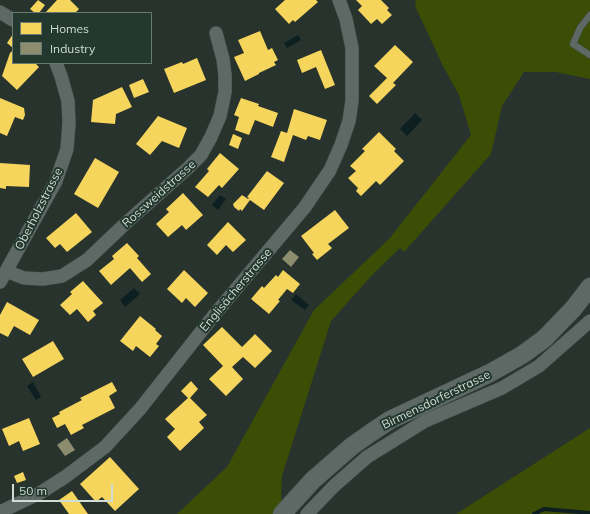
<!DOCTYPE html>
<meta charset="utf-8">
<style>
body{margin:0}
#map{position:relative;width:590px;height:514px;overflow:hidden;background:#28332e;font-family:Mulish,sans-serif}
canvas{display:block}
.legend{position:absolute;left:12px;top:12px;width:140px;height:52px;box-sizing:border-box;background:#23382f;border:1px solid #687a72;margin:0;padding:5px 7px;list-style:none;font-size:12px;color:#d0dcd6}
.legend li{display:flex;align-items:center;gap:8px;height:20px}
.legend b{width:20px;border:1px solid #687a72}
.scale{position:absolute;left:12px;top:484px;width:101px;height:18px;box-sizing:border-box;border:2px solid #d0dcd6;border-top:0;padding-left:5px;font-size:12px;line-height:14px;white-space:nowrap;color:#d0dcd6;-webkit-text-stroke:3px #23382f;paint-order:stroke}
</style>
<div id="map">
<canvas width="590" height="514"></canvas>
<ul class="legend">
<li><b style="height:11px;background:#f6d55c"></b>Homes</li>
<li><b style="height:11px;background:#8c8c6e"></b>Industry</li>
</ul>
<div class="scale">50 m</div>
</div>
<script>
const g = document.querySelector('canvas').getContext('2d');
g.lineJoin = 'round';
function paint(path, color) { g.fillStyle = color; g.fill(path, 'evenodd'); }
const poly = rows => new Path2D(rows.map(r => 'M' + r).join(''));
function strokePath(path, color, width, dash) { g.strokeStyle = color; g.lineWidth = width; g.lineCap = dash ? 'butt' : 'round'; g.setLineDash(dash || []); g.stroke(path); }
function drawText(font, color, halo, rows, align = 'center') {
  g.font = font + ' Mulish,sans-serif'; g.lineWidth = 4; g.setLineDash([]); g.textBaseline = 'middle'; g.strokeStyle = halo; g.fillStyle = color; for (const [text, x, y, turn = 0] of rows) {
    g.save(); g.translate(x, y); g.rotate((+turn || 0) * Math.PI / 180); g.textAlign = isNaN(turn) ? turn : align; if (halo) g.strokeText(text, 0, 0); g.fillText(text, 0, 0); g.restore();
  }
}
paint(poly([
 [416,0,590,0,590,79,556,72,524,72,502,106,491,154,404,252,400,248,373,274,331,321,282,476,281,497,285,511,282,514,177,514,227,467,314,310,389,239,471,135,459,95,443,66,415,6],
 [590,428,590,514,456,514]
]), '#3c4e06');
paint(poly([
 [298,35,301,40,287,48,284,43],
 [415,113,422,120,407,136,400,129],
 [220,195,226,199,218,210,212,205],
 [134,288,140,294,125,307,120,300],
 [296,294,309,305,305,310,291,300],
 [33,382,41,397,36,400,27,386]
]), '#0e1f21');
paint(poly([
 [38,0,45,5,39,13,35,13,30,9],
 [57,0,70,0,79,9,76,12,77,13,48,13,46,12],
 [285,0,316,0,318,2,295,22,293,20,289,24,275,9],
 [356,0,381,0,389,8,387,10,392,15,382,24,377,19,371,24,358,10,362,6],
 [260,31,268,50,272,48,278,60,274,62,276,65,259,73,259,74,245,81,234,57,244,53,238,40],
 [13,34,13,48,7,43],
 [395,45,413,62,393,83,396,85,377,104,369,96,387,78,374,66],
 [13,50,13,63,35,63,39,67,17,90,2,76,10,53],
 [321,50,335,85,325,89,316,67,302,73,297,60],
 [197,58,206,80,174,93,164,69,182,62,183,64],
 [143,79,149,92,134,98,129,85],
 [122,87,132,107,116,114,115,124,91,122,93,100],
 [0,98,24,108,25,115,23,120,15,117,7,136,0,133],
 [241,98,259,104,258,106,278,113,273,127,255,120,249,135,235,130,239,117,234,115],
 [294,109,327,120,320,140,308,136,306,140,293,135,284,162,271,157,281,131,287,133],
 [158,116,187,128,179,148,162,141,150,155,136,144],
 [379,132,396,149,394,151,404,161,380,185,376,181,361,196,356,191,358,188,348,178,356,171,350,166,365,151,362,149],
 [233,134,242,138,238,149,229,145],
 [220,153,239,169,222,188,219,185,208,197,195,187,209,171,207,169],
 [95,158,119,172,98,208,74,194],
 [0,163,30,165,29,187,6,186,6,189,0,188],
 [267,171,284,183,264,210,250,200,242,211,240,209,239,211,234,207,233,204,242,195,248,199,249,198,247,197],
 [183,193,203,215,186,230,182,225,168,237,156,224,169,212,166,209],
 [335,210,349,228,328,244,332,248,317,260,312,254,314,253,301,236],
 [76,213,92,232,67,252,60,244,55,248,46,238],
 [228,222,246,240,233,252,226,245,217,255,207,245],
 [127,243,139,256,137,258,151,274,142,282,130,268,111,285,99,271,114,259,112,256],
 [184,270,208,293,195,307,186,298,182,303,167,289],
 [283,270,300,284,293,293,287,289,278,300,280,301,269,314,251,299,262,286,264,288,276,275,278,277],
 [83,281,103,303,93,311,96,315,88,322,77,309,70,315,60,305,72,294,70,292],
 [7,302,39,320,30,335,14,326,8,337,0,333,0,315],
 [140,316,156,329,155,330,162,336,156,344,159,346,150,357,136,346,133,351,120,341],
 [222,327,242,347,255,334,272,351,255,368,243,357,232,367,243,379,226,396,209,379,223,366,203,345],
 [53,341,64,359,33,377,22,359],
 [191,381,198,389,190,398,207,415,199,422,204,428,180,451,167,437,175,429,165,419,188,398,181,391],
 [112,382,117,391,109,396,115,408,82,425,84,428,71,435,65,424,57,428,52,418,60,414,59,412,82,400,80,398],
 [29,418,40,444,23,451,19,441,9,446,2,429],
 [110,457,139,489,115,511,102,497,96,502,80,484],
 [23,472,26,480,17,483,14,476],
 [72,491,88,514,69,514,59,500]
]), '#f6d55c');
paint(poly([
 [290,250,299,257,291,267,282,259],
 [67,438,75,450,65,456,57,445]
]), '#8c8c6e');
strokePath(poly([
 [534,514,544,509,590,513]
]), '#0e1f21', 4);
const service = poly([
 [590,15,580,28,573,44,590,55]
]);
const minor = poly([
 [0,12,13,20],
 [6,271,24,278,43,279,62,276,87,260,127,222,188,168,201,155,211,137,220,116,225,92,225,75,223,59,216,33],
 [0,282,56,181,67,149,69,123,68,101,61,76,56,63],
 [0,512,40,493,65,477,105,447,140,409,215,314,305,207,330,170,341,145,349,121,352,101,352,48,346,19,339,0],
 [307,514,334,486,367,457,425,421,502,388,539,366,590,321]
]);
const secondary = poly([
 [282,514,313,480,352,446,372,432,390,420,490,373,522,355,544,339,573,309,590,287]
]);
strokePath(service, '#46504c', 7);
strokePath(minor, '#46504c', 14);
strokePath(secondary, '#46504c', 19);
strokePath(service, '#5e6864', 6);
strokePath(minor, '#5e6864', 13);
strokePath(secondary, '#5e6864', 18);
drawText('12px', '#d0dcd6', '#23382f', [
 ["Rossweidstrasse",159,194,-42],
 ["Oberholzstrasse",39,209,-63],
 ["Englisächerstrasse",236,290,-50],
 ["Birmensdorferstrasse",436,400,-26]
]);
</script>
